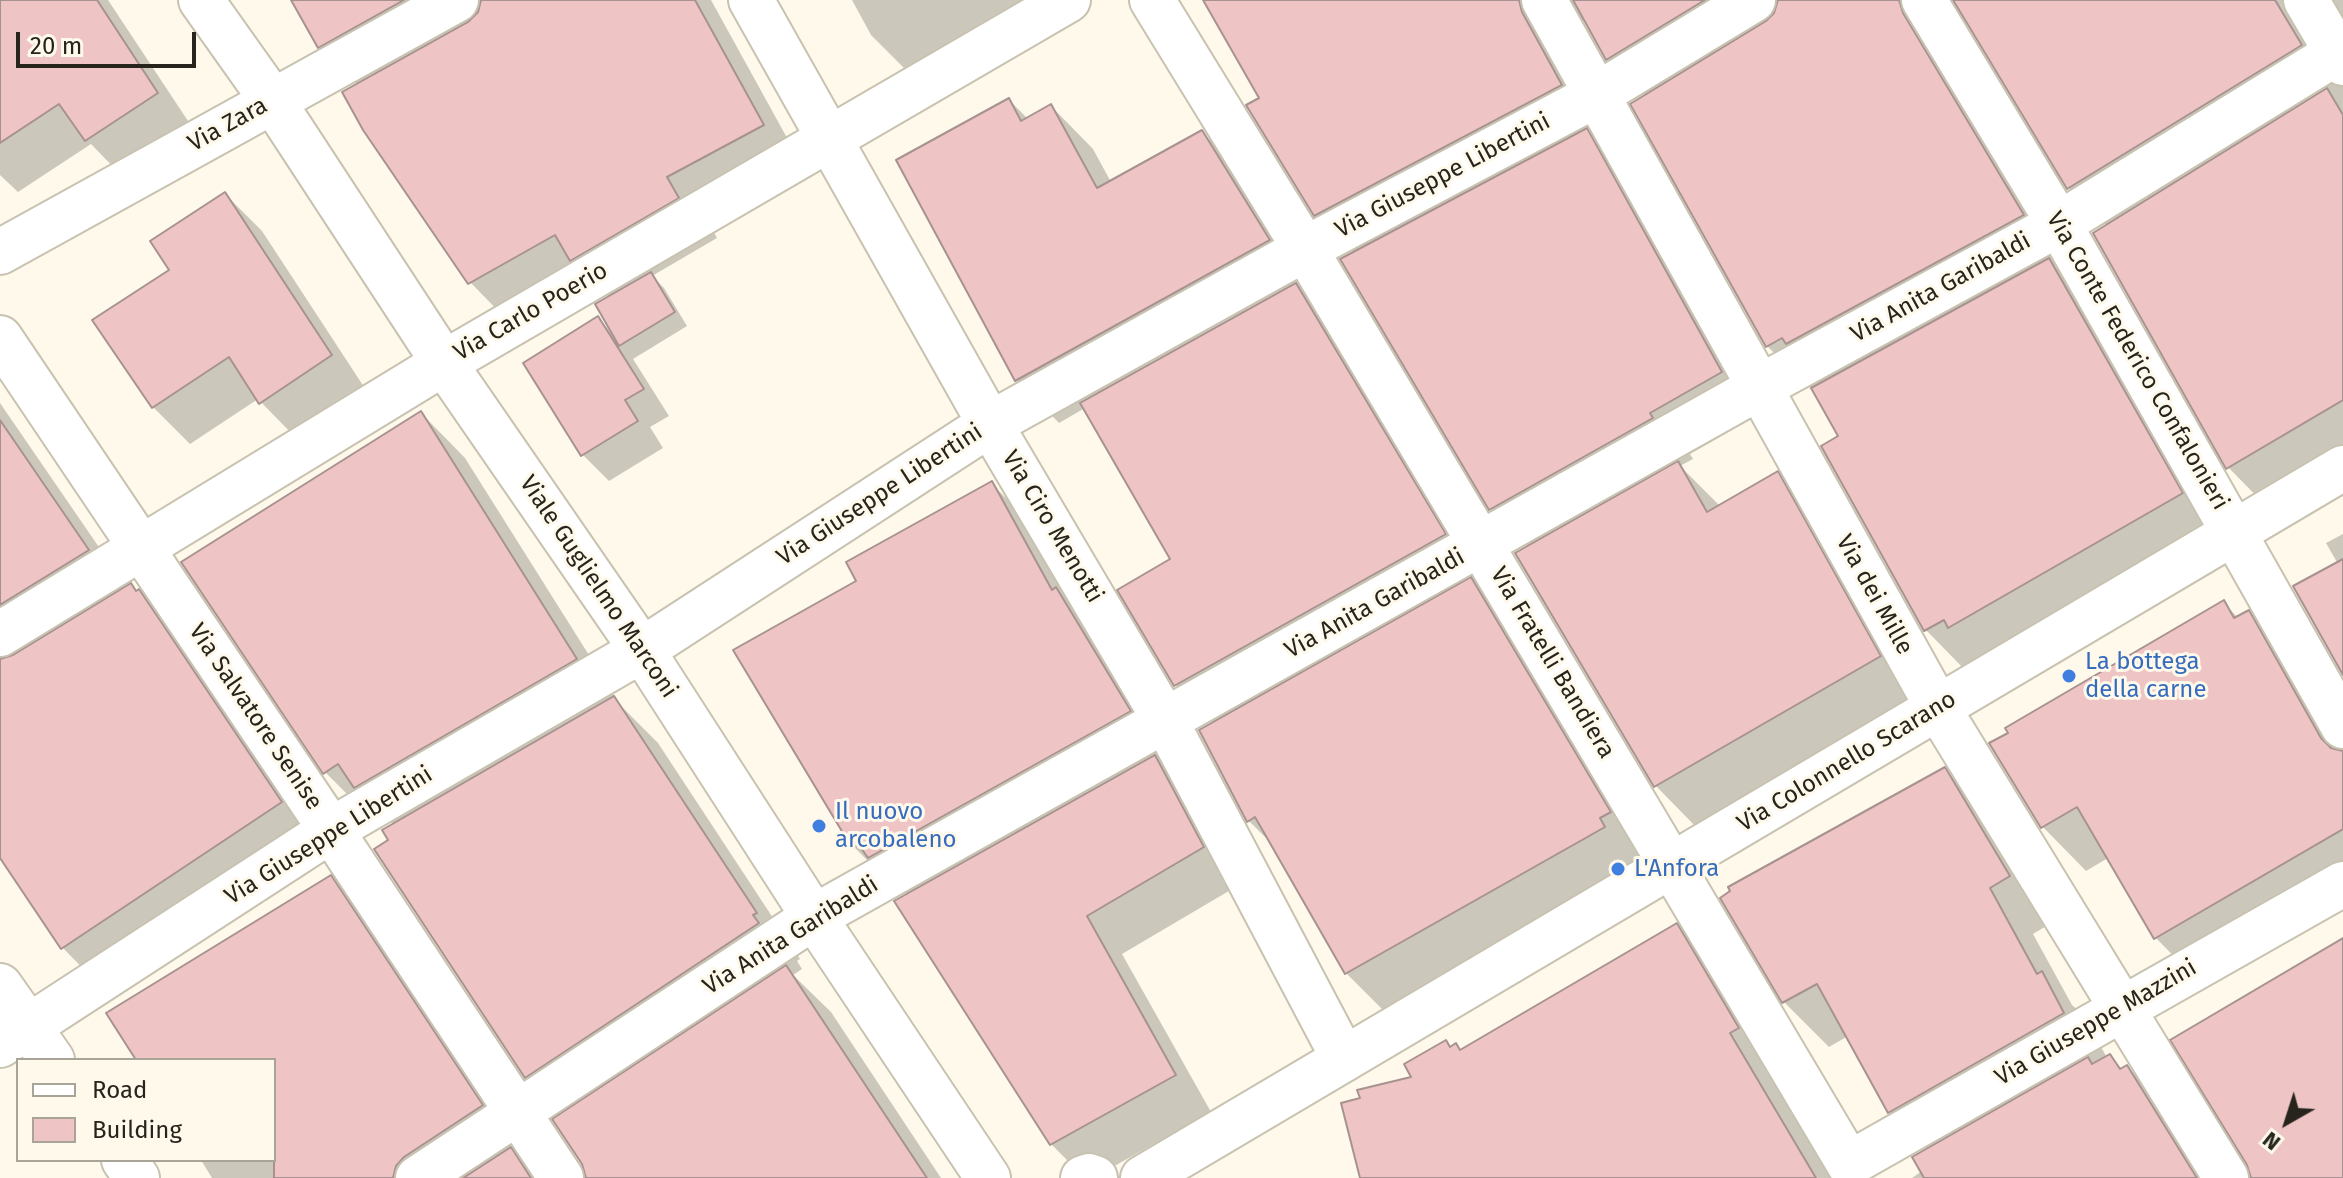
<!DOCTYPE html>
<style>
body{margin:0}
#map{position:relative;width:2343px;height:1178px;overflow:hidden;background:#fef9ea;font-family:"Fira Sans",sans-serif}
canvas{display:block}
.legend{position:absolute;left:16px;top:1058px;width:260px;height:104px;box-sizing:border-box;background:#fef9ea;border:2px solid #a8a498;margin:0;padding:10px 14px;list-style:none;font-size:24px;color:#26241d}
.legend li{display:flex;align-items:center;gap:16px;height:40px}
.legend b{width:40px;border:2px solid #a8a498}
.north{position:absolute;left:2247px;top:1082px;width:80px;height:80px;-webkit-text-stroke:6px #fef9ea;paint-order:stroke;rotate:219deg;font-size:22px;font-weight:700;line-height:32px;text-align:center;color:#26241d}
.north::after{content:'';display:block;margin:auto;width:28px;height:36px;background:#26241d;clip-path:polygon(50% 0,100% 100%,50% 72%,0 100%)}
.scale{position:absolute;left:16px;top:32px;width:180px;height:36px;box-sizing:border-box;border:4px solid #26241d;border-top:0;padding-left:10px;font-size:24px;line-height:28px;white-space:nowrap;color:#26241d;-webkit-text-stroke:6px #fef9ea;paint-order:stroke}
</style>
<div id="map">
<canvas width="2343" height="1178"></canvas>
<ul class="legend">
<li><b style="height:10px;background:#fff"></b>Road</li>
<li><b style="height:22px;background:#eec5c4"></b>Building</li>
</ul>
<div class="north">N</div>
<div class="scale">20 m</div>
</div>
<script>
const g = document.querySelector('canvas').getContext('2d');
g.lineJoin = 'round';
function paint(path, color) { g.fillStyle = color; g.fill(path, 'evenodd'); }
const poly = rows => new Path2D(rows.map(r => 'M' + r).join(''));
function strokePath(path, color, width, dash) { g.strokeStyle = color; g.lineWidth = width; g.lineCap = dash ? 'butt' : 'round'; g.setLineDash(dash || []); g.stroke(path); }
function drawText(font, color, halo, rows, align = 'center') {
  g.font = font + ' "Fira Sans",sans-serif'; g.lineWidth = 6; g.setLineDash([]); g.textBaseline = 'middle'; g.strokeStyle = halo; g.fillStyle = color; for (const [text, x, y, turn = 0] of rows) {
    g.save(); g.translate(x, y); g.rotate((+turn || 0) * Math.PI / 180); g.textAlign = isNaN(turn) ? turn : align; if (halo) g.strokeText(text, 0, 0); g.fillText(text, 0, 0); g.restore();
  }
}
paint(poly([
 [0,0,108,0,194,130,123,177,91,144,18,192,0,175],
 [294,0,711,0,802,165,706,217,717,238,652,276,664,288,687,326,633,359,669,416,650,427,663,448,609,481,582,454,598,319,614,335,610,298,589,277,509,322,470,282,358,85,319,47],
 [852,0,1036,0,908,72,871,35],
 [1206,0,2343,0,2343,471,2272,512,2228,467,2107,226,2069,188,1968,20,1955,23,2067,260,2055,266,2094,305,2226,539,1970,675,1926,630,1824,447,1841,437,1814,389,1812,390,1767,346,1646,97,1608,59,1586,20,1578,22,1606,130,1592,137,1627,172,1762,413,1690,454,1693,459,1680,466,1720,506,1777,474,1819,515,1921,699,1697,828,1656,786,1529,547,1491,509,1354,253,1316,215,1262,99],
 [1009,100,1028,119,1051,106,1093,149,1111,182,1202,132,1244,174,1311,283,1300,289,1340,330,1489,580,1477,586,1516,625,1654,857,1391,1018,1346,973,1274,846,1249,821,1214,724,1176,685,1120,591,1173,559,1085,408,1059,423,1017,380,898,161],
 [225,194,262,231,368,393,297,439,258,399,190,444,153,407,171,271],
 [0,403,127,588,138,592,183,636,325,847,107,993,63,948,0,854],
 [421,413,465,458,621,706,658,743,800,959,797,961,802,969,793,975,831,1012,941,1178,587,1178,564,1114,526,1076,391,841,394,825,380,810,370,817,325,772],
 [991,483,1036,528,1174,756,1161,763,1192,794,1239,885,1122,954,1211,1112,1093,1178,1085,1178,1051,1144,908,896,902,890,899,892,854,847,859,582],
 [2343,534,2343,671,2338,564,2326,543],
 [2224,603,2238,618,2248,612,2292,656,2343,746,2343,898,2199,982,2156,938,2108,858,2086,871,2043,827],
 [1945,770,1989,815,2053,922,2033,934,2072,1005,2086,1018,2107,1058,2110,1056,2123,1070,2127,1067,2172,1112,2212,1178,1912,1178,1922,1171,1928,1150,1890,1112,1848,1036,1829,1047,1784,1002],
 [331,878,375,923,526,1151,517,1157,539,1178,212,1178,201,1160,274,1160,274,1060,138,1060],
 [1676,925,1718,967,1779,1070,1770,1076,1831,1178,1362,1178,1363,1099,1414,1078,1446,1042,1452,1048,1456,1045,1462,1051]
]), '#0003');
const building = poly([
 [0,0,97,0,158,93,85,141,59,104,0,143,0,0],
 [291,0,404,0,318,48,291,0],
 [481,0,695,0,764,125,667,177,679,198,570,261,555,235,468,284,363,130,342,92,468,22,478,12,481,0],
 [1203,0,1519,0,1522,12,1562,85,1314,216,1246,105,1259,98,1203,0],
 [1573,0,1705,0,1606,60,1573,0],
 [1778,0,1899,0,1903,13,2024,215,1786,344,1782,338,1766,347,1630,104,1766,21,1774,13,1778,0],
 [1953,0,2275,0,2302,45,2067,189,1953,0],
 [2327,88,2343,115,2343,400,2226,469,2093,233,2327,88],
 [1009,98,1021,121,1051,104,1097,188,1202,130,1270,240,1015,381,896,160,1009,98],
 [1587,128,1722,372,1650,413,1653,418,1489,510,1340,259,1587,128],
 [225,192,332,355,259,404,229,357,152,408,92,320,169,270,150,241,225,192],
 [2049,258,2183,493,1948,628,1944,620,1924,631,1821,446,1838,436,1811,388,2049,258],
 [651,272,675,312,619,346,595,304,651,272],
 [1296,283,1446,534,1174,686,1117,590,1170,559,1080,403,1296,283],
 [598,316,644,389,625,400,638,421,581,456,523,363,598,316],
 [421,411,577,659,354,788,338,764,323,774,181,562,421,411],
 [0,420,89,550,0,605,0,420],
 [1678,461,1707,512,1778,471,1881,656,1654,787,1515,553,1678,461],
 [992,481,1052,590,1056,587,1131,711,868,858,859,845,852,848,733,650,856,581,846,562,992,481],
 [2343,559,2343,675,2293,586,2343,559],
 [1471,577,1611,812,1600,818,1605,827,1345,974,1255,817,1247,822,1199,730,1471,577],
 [131,583,136,591,139,589,282,802,61,949,0,858,0,659,13,655,131,583],
 [2224,600,2234,618,2249,610,2321,738,2331,748,2343,751,2343,829,2154,939,2077,807,2041,828,1989,743,2008,733,2005,728,2224,600],
 [614,696,757,913,753,915,759,923,525,1078,374,849,388,840,382,830,614,696],
 [1155,755,1204,847,1087,916,1176,1075,1050,1145,894,901,1155,755],
 [1945,767,2010,876,1990,888,2037,974,2042,971,2064,1013,1888,1113,1817,984,1782,1003,1720,898,1730,891,1728,887,1945,767],
 [331,875,483,1105,404,1157,396,1166,393,1178,274,1178,274,1060,136,1060,106,1013,331,875],
 [1677,923,1739,1028,1730,1033,1816,1178,1360,1178,1341,1103,1360,1098,1357,1090,1411,1077,1404,1064,1446,1040,1450,1047,1456,1043,1460,1050,1677,923],
 [2343,938,2343,1178,2251,1178,2247,1165,2170,1040,2343,938],
 [786,965,927,1178,586,1178,582,1164,552,1119,786,965],
 [2110,1054,2120,1069,2127,1065,2197,1178,1924,1178,1912,1157,2088,1057,2092,1064,2110,1054],
 [511,1147,531,1178,463,1178,511,1147]
]);
paint(building, '#eec5c4');
strokePath(building, '#a79291', 2);
const minor = poly([
 [751,0,990,424,1165,720,1344,1059],
 [1152,0,1305,249,1849,1164,2343,884],
 [1544,0,1938,708,2226,1178],
 [1924,0,2059,224,2343,726],
 [2306,0,2343,63],
 [0,252,456,0],
 [0,338,331,830,561,1178],
 [0,634,444,363,1068,0],
 [0,986,52,1060],
 [0,1045,331,830,642,650,990,424,1305,249,1598,94,1753,0],
 [124,1160,137,1178],
 [418,1178,814,917,1758,388,2059,224,2343,49]
]);
const tertiary = poly([
 [201,0,272,100,444,363,642,650,814,917,988,1178]
]);
const primary = poly([
 [1083,1178,1089,1176,1095,1178],
 [1143,1178,2343,468]
]);
strokePath(minor, '#c8c2b0', 48);
strokePath(tertiary, '#c8c2b0', 48);
strokePath(primary, '#c8c2b0', 48);
strokePath(minor, '#fff', 44);
strokePath(tertiary, '#fff', 44);
strokePath(primary, '#fff', 44);
for (const [x, y, r, color] of [
 [2069,676,8,"#3f7fe0"],
 [819,826,8,"#3f7fe0"],
 [1618,869,8,"#3f7fe0"]
]) { const dot = new Path2D(); dot.arc(x, y, r, 0, 2 * Math.PI); g.fillStyle = color; g.fill(dot); strokePath(dot, '#fef9ea', 3); }
drawText('24px', '#26241d', '#fef9ea', [
 ["Via Zara",228,125,-29],
 ["Via Giuseppe Libertini",1443,176,-28],
 ["Via Anita Garibaldi",1941,288,-29],
 ["Via Carlo Poerio",531,312,-30],
 ["Via Conte Federico Confalonieri",2137,361,60],
 ["Via Giuseppe Libertini",880,495,-33],
 ["Via Ciro Menotti",1052,527,59],
 ["Viale Guglielmo Marconi",598,587,56],
 ["Via dei Mille",1874,595,61],
 ["Via Anita Garibaldi",1375,604,-29],
 ["Via Fratelli Bandiera",1552,663,59],
 ["Via Salvatore Senise",255,717,56],
 ["Via Colonnello Scarano",1847,762,-31],
 ["Via Giuseppe Libertini",329,836,-32],
 ["Via Anita Garibaldi",791,936,-32],
 ["Via Giuseppe Mazzini",2096,1023,-30]
]);
drawText('24px', '#366cbe', '#fef9ea', [
 ["La bottega",2085,662],
 ["della carne",2085,690],
 ["Il nuovo",835,812],
 ["arcobaleno",835,840],
 ["L'Anfora",1634,869]
], 'left');
</script>
